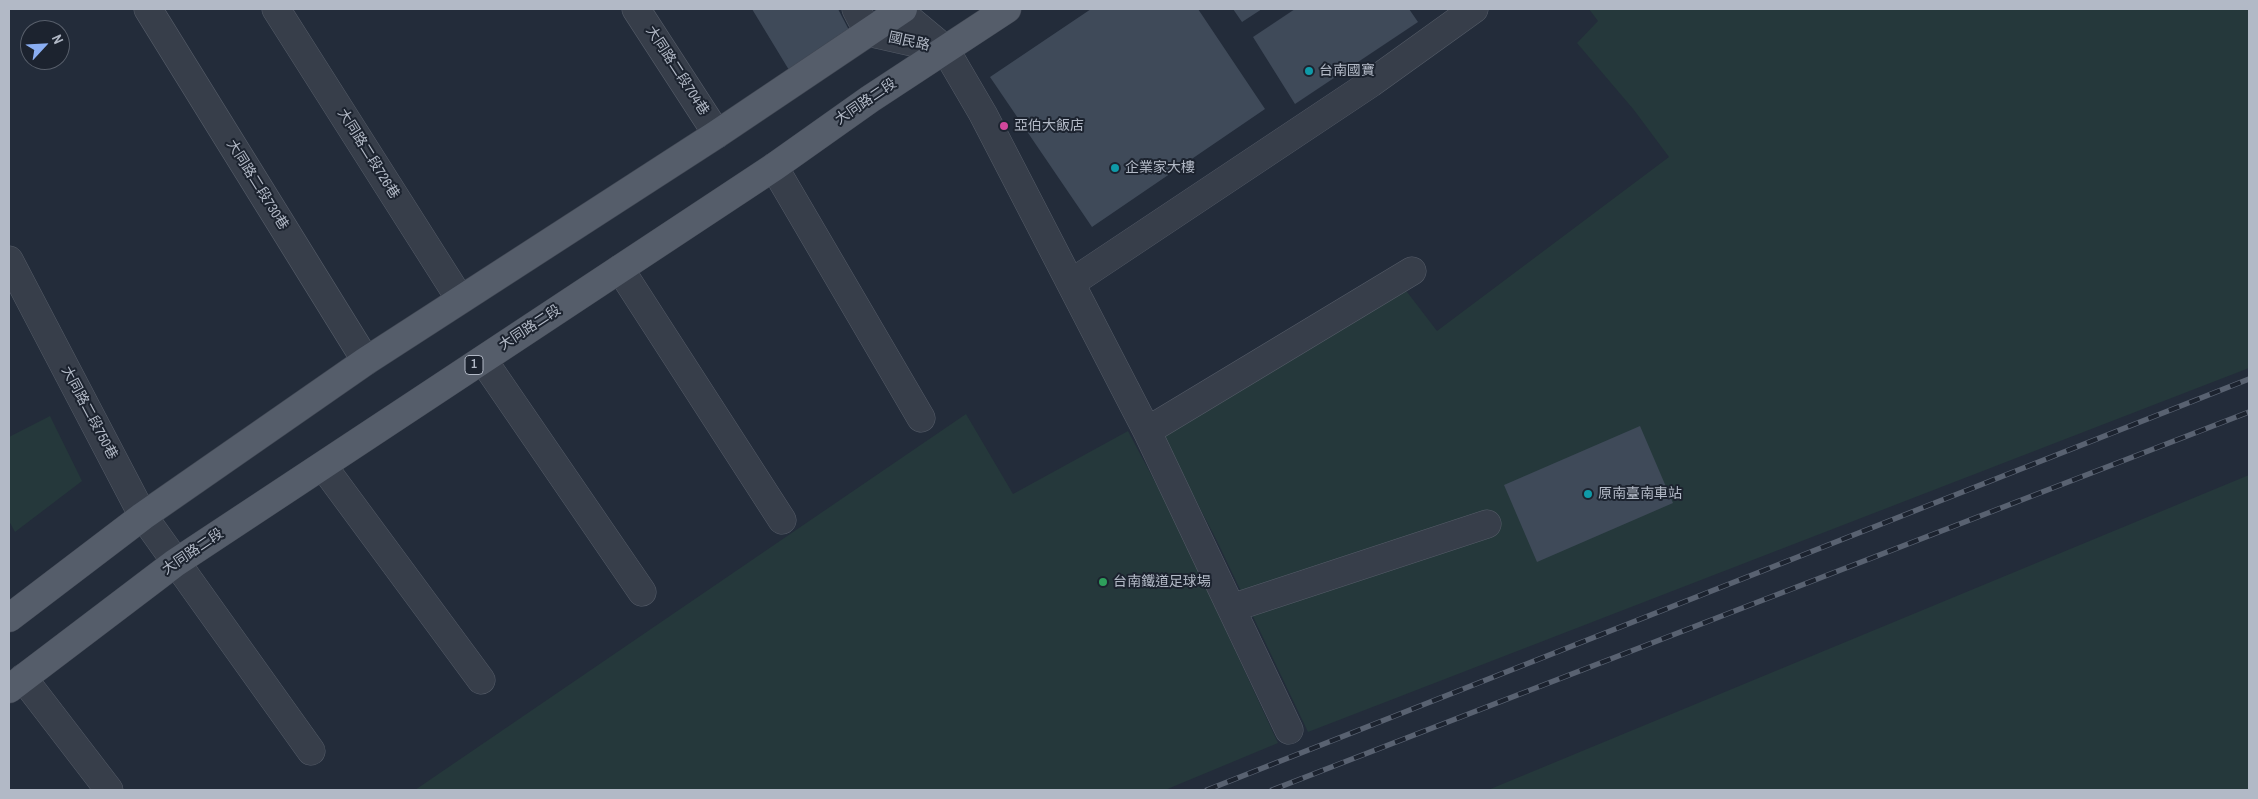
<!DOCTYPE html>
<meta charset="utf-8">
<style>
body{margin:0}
#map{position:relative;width:2258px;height:799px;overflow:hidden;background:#232c3a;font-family:"Archivo Narrow",sans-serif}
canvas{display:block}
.frame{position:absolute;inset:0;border:10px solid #b2b9c6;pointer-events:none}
.north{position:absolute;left:20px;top:20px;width:50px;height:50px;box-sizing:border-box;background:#1c232f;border:1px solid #585f6b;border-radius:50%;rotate:65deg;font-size:14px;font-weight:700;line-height:20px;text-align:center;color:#b2b9c6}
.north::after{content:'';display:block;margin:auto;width:18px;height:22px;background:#8aaef3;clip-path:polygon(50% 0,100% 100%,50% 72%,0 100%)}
</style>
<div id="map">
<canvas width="2258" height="799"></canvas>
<div class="frame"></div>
<div class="north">N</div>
</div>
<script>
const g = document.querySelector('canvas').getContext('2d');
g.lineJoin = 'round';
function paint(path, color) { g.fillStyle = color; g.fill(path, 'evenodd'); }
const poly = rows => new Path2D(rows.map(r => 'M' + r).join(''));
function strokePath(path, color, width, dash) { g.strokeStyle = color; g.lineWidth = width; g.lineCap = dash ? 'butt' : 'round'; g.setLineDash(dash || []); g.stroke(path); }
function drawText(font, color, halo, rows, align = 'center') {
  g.font = font + ' "Archivo Narrow","Noto Sans TC",sans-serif'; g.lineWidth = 4; g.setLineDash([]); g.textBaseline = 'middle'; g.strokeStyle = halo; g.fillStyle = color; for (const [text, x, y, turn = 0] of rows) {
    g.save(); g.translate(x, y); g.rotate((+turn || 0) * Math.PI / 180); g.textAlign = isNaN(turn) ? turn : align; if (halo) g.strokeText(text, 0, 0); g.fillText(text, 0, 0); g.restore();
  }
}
paint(poly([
 [1589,9,2249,9,2249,368,1308,732,1217,541,1162,435,1404,288,1437,331,1669,157,1634,110,1577,43,1598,21],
 [966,414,1013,494,1128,431,1171,512,1278,743,1165,790,415,790],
 [50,416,82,481,15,532,9,521,9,437],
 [2249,475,2249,790,1488,790]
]), '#25383b');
paint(poly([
 [752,9,838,9,850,32,789,70],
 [1091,9,1198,9,1265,109,1092,227,990,77],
 [1233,9,1262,9,1242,22],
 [1295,9,1409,9,1418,22,1295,104,1253,37],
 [1640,426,1673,503,1537,562,1504,485]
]), '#3f4a59');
const minor = poly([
 [148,9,366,361],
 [276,9,460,299],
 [636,9,717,134],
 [856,9,868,32,939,48],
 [897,9,945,49,983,114,1147,431,1289,730],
 [774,167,921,418],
 [9,260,143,516,311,751],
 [620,269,782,520],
 [1071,283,1371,83,1474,9],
 [483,360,642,592],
 [1147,431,1412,271],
 [323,466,481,680],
 [1232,608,1487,524],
 [23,678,109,790]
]);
const major = poly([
 [9,618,143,516,366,361,717,134,903,9],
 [9,689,175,563,774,167,870,99,1007,9]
]);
strokePath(minor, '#555c68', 29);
strokePath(major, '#404753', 29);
strokePath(minor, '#373e4a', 28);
strokePath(major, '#555d6a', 28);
const rail = poly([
 [1207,790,2249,379],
 [1272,790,2249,412]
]);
strokePath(rail, '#596271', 5.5);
strokePath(rail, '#1c232f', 4, [11]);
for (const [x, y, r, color] of [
 [1309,71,5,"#0f9aa8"],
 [1004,126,5,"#d1479c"],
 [1115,168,5,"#0f9aa8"],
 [1588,494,5,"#0f9aa8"],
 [1103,582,5,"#2e9e5b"]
]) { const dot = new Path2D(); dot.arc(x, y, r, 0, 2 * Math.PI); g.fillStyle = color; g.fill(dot); strokePath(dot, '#1c232f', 2); }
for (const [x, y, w] of [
 [474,365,18]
]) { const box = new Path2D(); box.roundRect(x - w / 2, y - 9.5, w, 19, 4); g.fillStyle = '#1c232f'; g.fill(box); strokePath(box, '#b2b9c6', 1); }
drawText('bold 12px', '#b2b9c6', null, [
 ["1",474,365]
]);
drawText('14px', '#b2b9c6', '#1c232f', [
 ["國民路",909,42,12],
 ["大同路二段704巷",677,71,57],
 ["大同路二段",866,102,-34],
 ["大同路二段726巷",368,154,58],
 ["大同路二段730巷",257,185,58],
 ["大同路二段",530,328,-33],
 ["大同路二段750巷",89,413,62],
 ["大同路二段",193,552,-34]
]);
drawText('14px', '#b2b9c6', '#1c232f', [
 ["台南國寶",1319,71],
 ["亞伯大飯店",1014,126],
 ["企業家大樓",1125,168],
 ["原南臺南車站",1598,494],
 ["台南鐵道足球場",1113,582]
], 'left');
</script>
